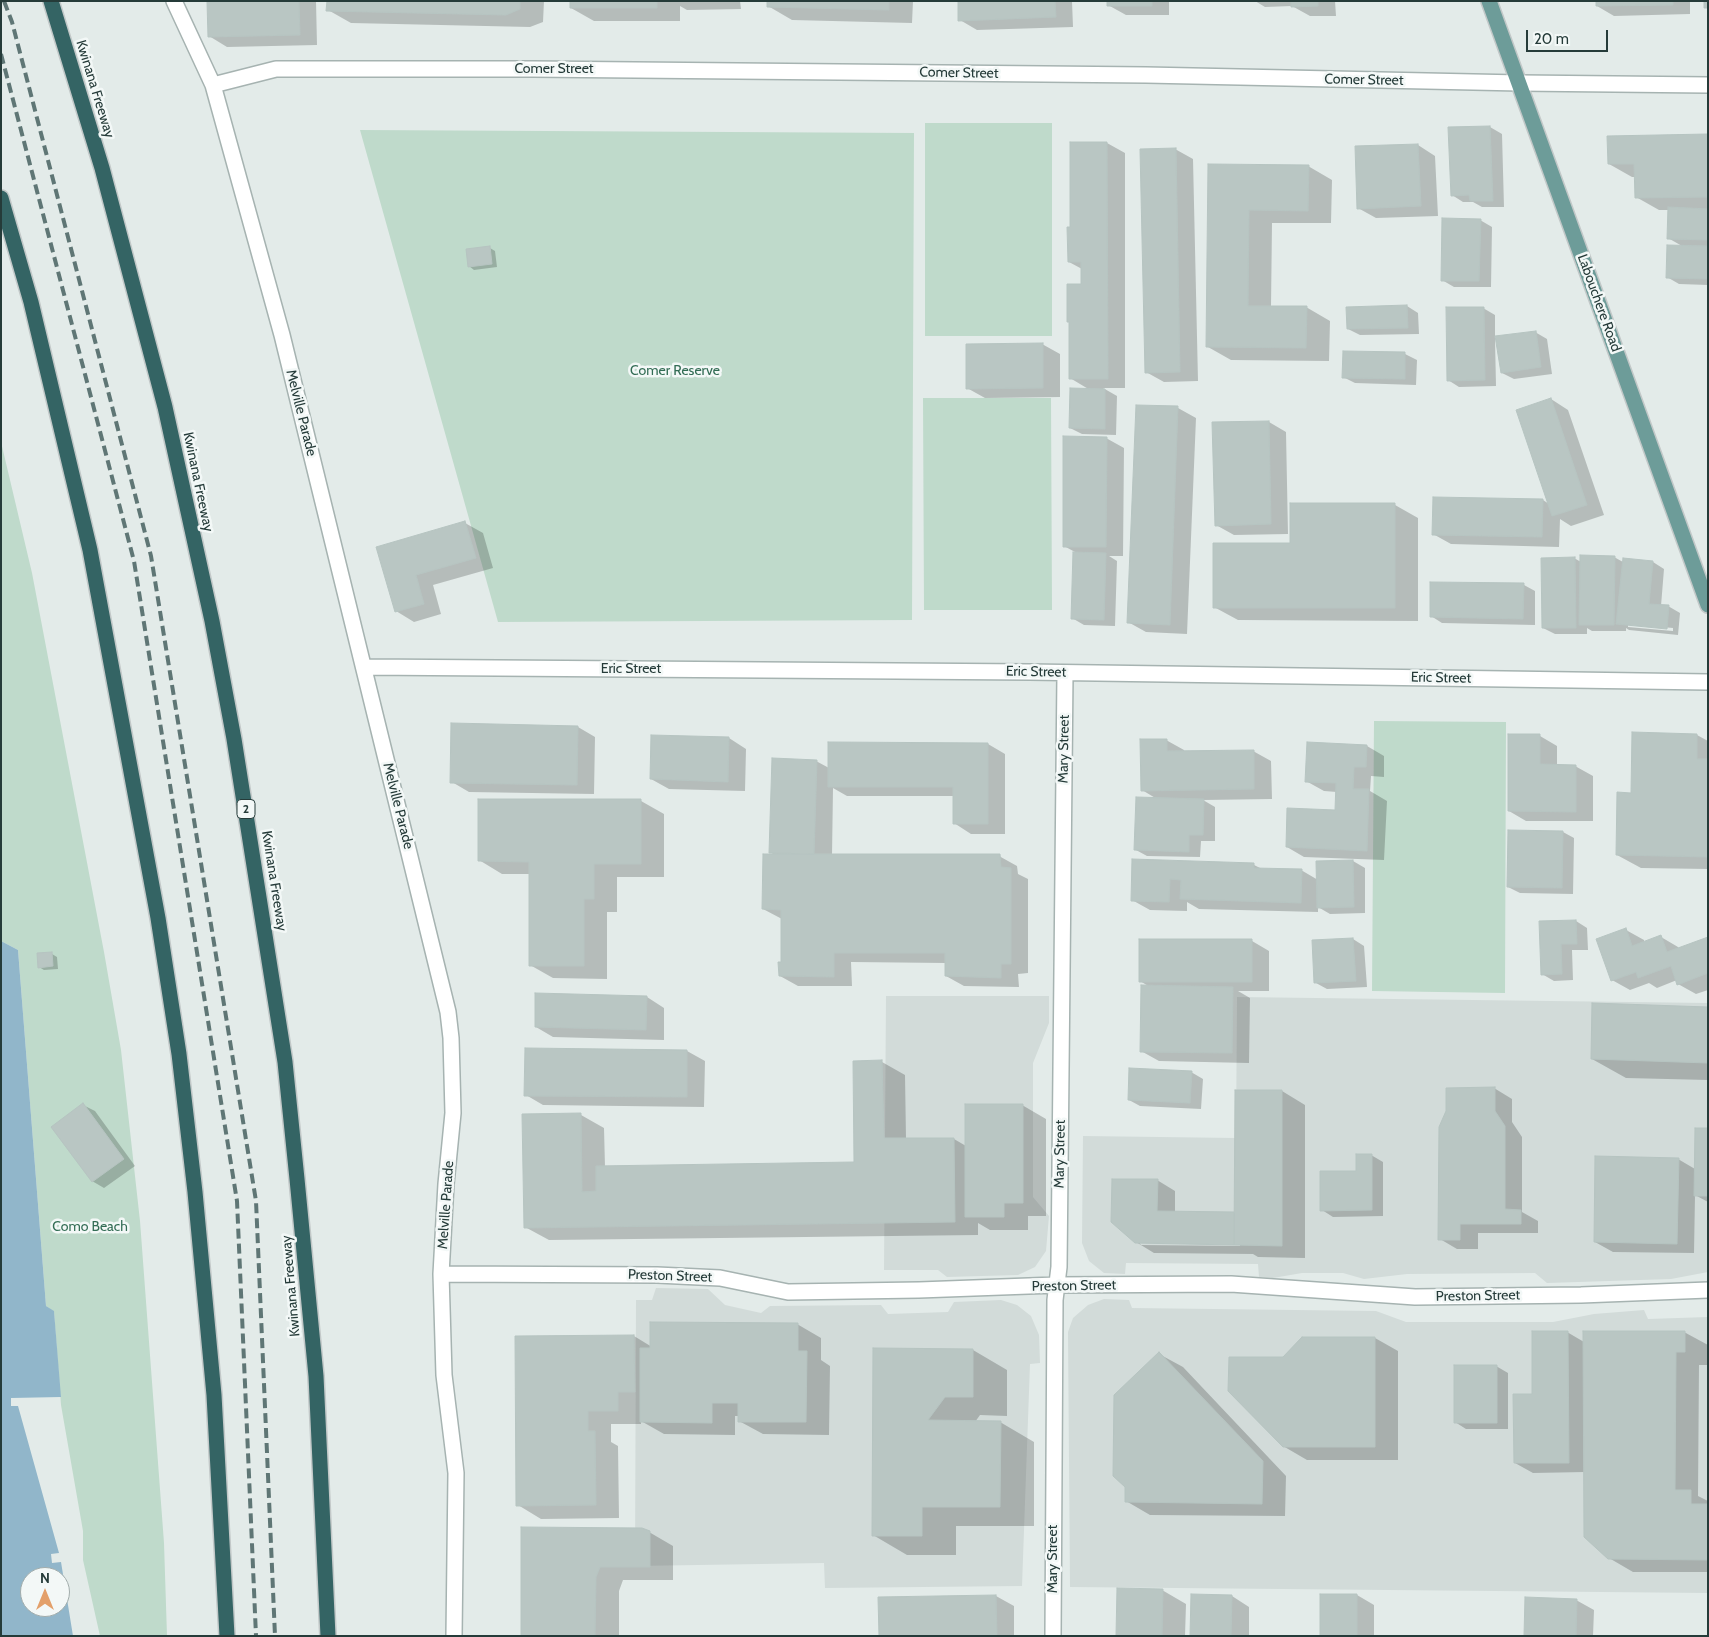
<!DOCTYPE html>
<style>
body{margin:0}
#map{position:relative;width:1709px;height:1637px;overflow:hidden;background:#e3ebe9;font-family:Cabin,sans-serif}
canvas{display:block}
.frame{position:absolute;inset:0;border:2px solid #253b39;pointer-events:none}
.north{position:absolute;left:20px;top:1567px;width:50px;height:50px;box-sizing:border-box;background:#f3f8f7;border:1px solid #a1acab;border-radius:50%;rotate:0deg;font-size:14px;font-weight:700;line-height:20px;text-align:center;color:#253b39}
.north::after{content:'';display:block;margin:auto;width:18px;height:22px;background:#e3a06a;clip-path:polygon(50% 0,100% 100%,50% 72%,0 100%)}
.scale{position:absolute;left:1526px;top:30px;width:82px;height:22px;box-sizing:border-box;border:2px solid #253b39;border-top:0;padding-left:6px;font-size:15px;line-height:18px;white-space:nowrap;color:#253b39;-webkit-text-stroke:4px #f3f8f7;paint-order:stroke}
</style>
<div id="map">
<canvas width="1709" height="1637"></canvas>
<div class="frame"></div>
<div class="north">N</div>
<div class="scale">20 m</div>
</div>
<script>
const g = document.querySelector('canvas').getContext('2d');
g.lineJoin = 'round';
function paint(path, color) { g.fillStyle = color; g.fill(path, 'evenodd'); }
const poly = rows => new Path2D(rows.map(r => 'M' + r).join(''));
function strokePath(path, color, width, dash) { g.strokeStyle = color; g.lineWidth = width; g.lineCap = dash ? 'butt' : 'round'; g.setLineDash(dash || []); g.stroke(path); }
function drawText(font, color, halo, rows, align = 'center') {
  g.font = font + ' Cabin,sans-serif'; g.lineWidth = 5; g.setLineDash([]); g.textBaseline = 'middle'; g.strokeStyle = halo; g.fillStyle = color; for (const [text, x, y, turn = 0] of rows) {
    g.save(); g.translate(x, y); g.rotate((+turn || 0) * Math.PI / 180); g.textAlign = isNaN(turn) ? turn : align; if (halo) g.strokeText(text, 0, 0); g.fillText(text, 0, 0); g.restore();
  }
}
paint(poly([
 [886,996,1049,996,1049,1023,1033,1063,1033,1197,1049,1216,1046,1251,1035,1267,1018,1275,947,1277,938,1270,884,1270],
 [1237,997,1708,1003,1708,1272,1671,1279,1547,1283,1535,1273,1407,1274,1364,1279,1343,1273,1302,1273,1273,1278,1259,1277,1258,1264,1126,1263,1125,1274,1104,1273,1089,1261,1082,1243,1083,1136,1236,1138],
 [656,1288,708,1289,725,1305,761,1313,770,1306,881,1305,888,1314,948,1312,954,1302,1001,1300,1017,1305,1031,1316,1039,1335,1040,1363,1030,1364,1022,1586,825,1588,824,1563,635,1566,636,1300,652,1300],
 [1104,1299,1129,1300,1132,1308,1376,1311,1406,1322,1553,1322,1594,1314,1644,1310,1648,1319,1708,1317,1708,1593,1070,1587,1068,1332,1073,1318,1088,1305]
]), '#d2dbd9');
paint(poly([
 [925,123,1052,123,1052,336,925,336],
 [360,130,914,133,912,620,498,622],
 [923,398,1051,398,1052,610,924,610],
 [1,442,32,573,104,952,121,1050,140,1221,164,1543,167,1636,100,1636,83,1560,83,1531,61,1405,54,1312,46,1306,18,950,1,941],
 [1374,721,1506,722,1505,993,1372,991]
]), '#bfdacb');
paint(poly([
 [1,941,18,950,46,1306,54,1311,61,1397,11,1398,11,1406,18,1406,59,1553,51,1554,52,1563,61,1562,73,1636,1,1636],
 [30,1577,60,1577,60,1607,30,1607]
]), '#91b6ca');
paint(poly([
 [209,1,316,1,317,45,227,47,209,36],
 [328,1,544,1,543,22,530,27,351,23,328,10],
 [571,1,740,1,741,9,687,10,680,6,680,21,594,21,571,8],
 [768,1,913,1,912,23,792,20,768,6],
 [959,1,1072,1,1073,27,977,30,960,20],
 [1108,1,1169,1,1169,15,1126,15,1108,5],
 [1255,1,1335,1,1336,16,1310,16,1292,6,1265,7],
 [1597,1,1690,1,1690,14,1614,16,1597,6],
 [1490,127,1502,134,1504,207,1482,207,1473,202,1463,202,1452,195],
 [1708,136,1708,285,1679,284,1667,277,1682,246,1668,238,1669,210,1659,210,1636,197,1635,177,1632,177,1609,164],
 [1071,143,1107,143,1125,153,1125,388,1103,388,1117,396,1116,435,1082,434,1070,428,1090,390,1070,378,1082,285,1082,269,1069,262,1071,229],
 [1418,145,1435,156,1438,216,1376,218,1358,208],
 [1175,149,1193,159,1198,381,1164,382,1146,372],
 [1209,165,1308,166,1332,180,1331,223,1272,223,1271,307,1306,307,1330,321,1329,361,1231,360,1208,347],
 [1480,220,1492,227,1491,287,1454,287,1442,280],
 [490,248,495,251,497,267,474,270,469,266],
 [1407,306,1418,313,1419,334,1360,335,1348,329],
 [1483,308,1495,315,1495,338,1535,332,1547,339,1552,374,1514,379,1502,373,1497,339,1495,339,1496,386,1459,387,1448,380],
 [1042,344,1060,354,1060,397,985,398,967,388],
 [1405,354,1417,360,1416,385,1355,383,1343,377],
 [1551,399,1568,410,1604,515,1571,526,1560,519,1559,547,1451,544,1433,534,1543,500,1549,504],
 [1137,406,1178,408,1196,418,1187,634,1146,632,1128,622],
 [1269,422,1286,432,1288,534,1234,535,1216,525],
 [1106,438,1124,448,1123,556,1109,556,1117,561,1115,626,1084,625,1072,618,1075,552,1064,546],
 [1395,505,1418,518,1418,621,1238,620,1214,607],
 [465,523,483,533,493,568,433,585,441,614,414,622,396,611,377,548],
 [1614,557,1623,562,1624,560,1653,562,1664,569,1661,606,1668,606,1680,613,1678,635,1629,630,1626,628,1626,631,1592,631,1587,628,1587,634,1555,634,1543,628,1574,558,1581,562],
 [1628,624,1673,628,1673,631,1628,627],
 [1524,585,1535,591,1535,625,1442,623,1431,616],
 [578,727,595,737,594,794,469,792,452,782],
 [1633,733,1697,735,1708,741,1708,869,1641,868,1617,855,1632,794],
 [1540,736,1557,746,1557,766,1575,766,1593,776,1593,821,1526,821,1509,811],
 [729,738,746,749,745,791,669,789,651,779],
 [1166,740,1184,750,1184,752,1253,751,1271,761,1272,799,1203,800,1215,807,1215,841,1201,841,1200,857,1147,856,1136,850,1157,799,1142,790],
 [988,744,1005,754,1005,834,971,834,954,823,954,796,847,796,833,788,832,856,999,856,1017,866,1018,874,1028,879,1028,973,1018,974,1019,987,964,986,946,976,946,963,851,962,852,986,798,986,780,976,783,963,782,919,763,909,775,855,770,852,816,761,829,768],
 [1367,746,1384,756,1384,777,1371,776,1370,791,1387,801,1384,860,1304,857,1287,847,1336,811,1337,792,1324,791,1306,781],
 [641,801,664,814,664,877,617,877,617,912,607,912,607,979,553,978,530,965,531,874,502,874,479,860],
 [1563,832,1574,838,1573,894,1520,893,1508,887],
 [1133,861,1254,865,1262,869,1301,870,1318,880,1318,862,1353,861,1365,868,1365,913,1330,914,1318,907,1318,912,1199,909,1187,902,1187,911,1150,910,1132,900],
 [1576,921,1587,928,1588,950,1572,950,1573,980,1554,981,1542,974,1541,922],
 [1626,930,1644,940,1644,943,1661,937,1678,947,1679,949,1708,939,1708,990,1696,994,1678,984,1677,980,1657,988,1649,983,1630,990,1612,980],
 [1353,939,1364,946,1367,987,1327,989,1316,983],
 [1252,941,1269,951,1269,991,1238,991,1250,998,1249,1063,1159,1061,1141,1051,1150,987,1140,981],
 [52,954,57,957,58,969,44,970,39,967],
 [647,997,664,1008,664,1040,553,1037,536,1027],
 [1708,1008,1708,1080,1626,1078,1592,1059],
 [526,1050,687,1051,705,1061,704,1107,543,1105,526,1095],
 [854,1062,882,1062,905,1075,906,1139,954,1139,966,1146,1022,1105,1046,1119,1046,1216,1028,1216,1028,1230,990,1230,978,1223,978,1235,549,1240,525,1227,581,1115,604,1128,605,1167,855,1164],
 [1191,1072,1203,1079,1201,1109,1140,1106,1129,1100],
 [1494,1088,1512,1099,1512,1122,1522,1137,1522,1212,1538,1221,1538,1233,1478,1233,1478,1249,1457,1249,1440,1239],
 [1282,1091,1305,1105,1305,1258,1258,1257,1253,1254,1154,1253,1136,1242,1157,1180,1175,1191,1175,1213,1235,1213],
 [1139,1242,1240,1243,1240,1246,1141,1245],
 [83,1105,95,1111,135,1166,104,1188,92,1181],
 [1708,1129,1708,1202,1695,1195,1694,1253,1613,1252,1595,1242,1678,1159,1695,1169],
 [1371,1155,1383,1162,1383,1216,1333,1217,1322,1210],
 [797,1324,821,1338,821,1360,830,1366,829,1435,763,1434,739,1421,739,1416,735,1416,735,1435,664,1434,641,1421,641,1424,611,1424,611,1442,618,1446,619,1518,541,1519,518,1505,516,1337,634,1336,652,1347],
 [1567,1332,1584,1342,1684,1332,1708,1345,1708,1365,1699,1365,1698,1496,1708,1501,1708,1572,1633,1572,1609,1558,1585,1472,1533,1473,1515,1463,1533,1395],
 [1375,1338,1398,1351,1398,1460,1307,1460,1283,1446,1283,1358],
 [875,1349,973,1350,1007,1370,1007,1416,980,1415,975,1422,1000,1422,1034,1442,1034,1526,956,1526,956,1555,907,1555,873,1535],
 [1159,1354,1183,1367,1286,1476,1285,1516,1150,1515,1126,1501],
 [1496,1366,1508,1373,1508,1429,1466,1429,1455,1422],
 [523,1529,649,1532,673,1546,673,1580,623,1580,619,1591,619,1636,522,1636],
 [1162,1590,1186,1604,1185,1636,1117,1636],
 [1357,1595,1374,1605,1374,1636,1321,1636],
 [996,1596,1014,1606,1014,1636,880,1636],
 [1232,1596,1249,1607,1249,1636,1191,1636],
 [1576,1600,1594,1610,1593,1636,1525,1636]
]), '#0003');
const building = poly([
 [207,1,299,1,300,35,208,37,207,1],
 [327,1,520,1,520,9,506,15,326,11,327,1],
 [570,1,657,1,657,8,570,8,570,1],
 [767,1,889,1,889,10,767,7,767,1],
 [958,1,1055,1,1056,17,958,21,958,1],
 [1107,1,1152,1,1152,6,1107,6,1107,1],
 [1291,1,1318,1,1318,6,1291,7,1291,1],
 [1596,1,1673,1,1673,5,1596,6,1596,1],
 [1704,1,1708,1,1708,8,1704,8,1704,1],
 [1490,126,1493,201,1470,201,1469,195,1451,196,1448,127,1490,126],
 [1708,134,1708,197,1635,198,1634,164,1608,164,1607,136,1708,134],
 [1070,142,1107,142,1108,379,1069,379,1069,322,1067,322,1067,284,1081,284,1081,262,1068,262,1067,227,1070,227,1070,142],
 [1418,144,1421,206,1357,209,1355,146,1418,144],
 [1176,148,1180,372,1145,373,1140,149,1176,148],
 [1208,164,1309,165,1308,211,1249,210,1248,306,1307,306,1306,348,1206,347,1208,164],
 [1668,207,1708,209,1708,240,1667,239,1668,207],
 [1442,218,1481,219,1479,281,1441,281,1442,218],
 [1667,245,1708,246,1708,279,1666,278,1667,245],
 [490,246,492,264,468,267,466,249,490,246],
 [1407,305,1408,328,1347,329,1346,307,1407,305],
 [1446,307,1484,307,1485,380,1447,381,1446,307],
 [1536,331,1541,367,1501,373,1495,336,1536,331],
 [1043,343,1043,388,966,389,966,344,1043,343],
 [1343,351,1405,352,1405,379,1342,378,1343,351],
 [1070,388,1105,389,1105,429,1069,428,1070,388],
 [1551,398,1587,505,1552,516,1516,410,1551,398],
 [1136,405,1178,406,1170,625,1127,623,1136,405],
 [1269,421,1271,524,1215,526,1212,422,1269,421],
 [1063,436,1107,437,1106,547,1063,547,1063,436],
 [1433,497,1543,499,1542,537,1432,535,1433,497],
 [1290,503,1395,503,1395,608,1213,608,1213,543,1290,543,1290,503],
 [465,521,476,558,416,575,424,604,395,612,376,547,465,521],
 [1073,552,1106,553,1104,620,1071,619,1073,552],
 [1580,555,1615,556,1614,625,1579,625,1580,555],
 [1575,557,1576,628,1542,628,1541,558,1575,557],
 [1623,558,1653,561,1649,604,1669,605,1667,629,1616,624,1623,558],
 [1430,582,1524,583,1523,619,1430,617,1430,582],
 [451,723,578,726,577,785,450,783,451,723],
 [1632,732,1697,734,1697,759,1708,759,1708,857,1616,855,1617,792,1631,793,1632,732],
 [1508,734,1540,734,1540,764,1576,765,1576,812,1508,811,1508,734],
 [651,735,729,737,728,782,650,779,651,735],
 [1140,739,1167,739,1167,751,1254,750,1254,789,1141,791,1140,739],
 [828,742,988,743,988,824,953,824,953,787,828,787,828,742],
 [1307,742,1367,745,1366,767,1354,767,1353,789,1369,789,1367,851,1286,847,1287,808,1335,810,1336,783,1305,782,1307,742],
 [772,758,817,760,814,854,769,853,772,758],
 [1136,797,1204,799,1203,835,1189,835,1189,852,1134,850,1136,797],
 [478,799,641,799,641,864,594,864,594,899,584,899,584,966,529,966,529,862,478,861,478,799],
 [1508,830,1563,831,1562,888,1507,887,1508,830],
 [763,854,1000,854,1001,867,1011,868,1011,964,1001,964,1001,978,945,976,945,953,834,953,834,977,779,976,778,962,781,962,781,910,762,909,763,854],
 [1132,859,1254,863,1254,868,1302,869,1301,903,1180,899,1181,880,1170,879,1169,902,1131,901,1132,859],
 [1353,860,1354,907,1317,908,1316,861,1353,860],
 [1576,920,1577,944,1561,944,1562,974,1541,975,1539,921,1576,920],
 [1626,928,1632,946,1661,935,1667,952,1708,937,1708,973,1677,985,1671,966,1638,978,1636,972,1611,981,1596,939,1626,928],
 [1353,938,1356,981,1314,983,1312,940,1353,938],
 [1139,939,1252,939,1252,982,1139,982,1139,939],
 [52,952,53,966,38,968,37,953,52,952],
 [1141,985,1233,987,1232,1053,1140,1052,1141,985],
 [535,993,647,996,646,1030,535,1027,535,993],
 [1592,1003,1708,1007,1708,1063,1591,1059,1592,1003],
 [525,1048,687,1050,687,1097,524,1096,525,1048],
 [882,1060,884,1138,954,1138,955,1222,524,1228,522,1114,581,1113,582,1192,596,1191,596,1166,854,1162,853,1061,882,1060],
 [1129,1068,1192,1071,1190,1103,1128,1100,1129,1068],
 [1495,1087,1495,1111,1505,1126,1505,1209,1521,1210,1521,1224,1460,1224,1460,1240,1438,1240,1439,1127,1446,1111,1446,1088,1495,1087],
 [1235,1090,1282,1090,1282,1246,1234,1245,1235,1090],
 [83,1103,124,1159,92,1182,51,1127,83,1103],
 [965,1104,1023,1104,1023,1203,1004,1203,1004,1217,965,1217,965,1104],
 [1695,1128,1708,1128,1708,1196,1694,1196,1695,1128],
 [1356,1154,1372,1154,1372,1210,1320,1211,1320,1171,1356,1171,1356,1154],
 [1595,1156,1679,1158,1677,1244,1594,1242,1595,1156],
 [1112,1179,1158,1179,1157,1211,1234,1212,1234,1245,1135,1243,1111,1222,1112,1179],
 [650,1322,798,1323,798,1351,807,1351,806,1422,738,1422,738,1403,712,1403,712,1423,640,1422,640,1348,650,1348,650,1322],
 [1532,1331,1568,1331,1569,1463,1514,1463,1513,1394,1532,1394,1532,1331],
 [1583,1331,1685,1331,1685,1352,1676,1352,1675,1490,1691,1490,1691,1504,1708,1504,1708,1560,1608,1559,1584,1537,1583,1331],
 [634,1335,635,1392,618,1392,618,1411,588,1411,588,1431,595,1431,596,1505,516,1506,515,1336,634,1335],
 [1302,1337,1375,1337,1375,1447,1283,1447,1228,1391,1229,1357,1283,1357,1302,1337],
 [873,1348,973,1349,973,1397,945,1397,928,1420,1001,1421,1000,1507,922,1507,922,1536,872,1536,873,1348],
 [1159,1352,1263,1461,1262,1504,1125,1502,1125,1487,1113,1476,1114,1395,1159,1352],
 [1454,1365,1497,1365,1497,1423,1454,1423,1454,1365],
 [521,1527,642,1528,650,1531,650,1567,600,1567,596,1577,595,1636,521,1636,521,1527],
 [1117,1588,1163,1589,1162,1636,1116,1636,1117,1588],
 [1191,1594,1232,1595,1231,1636,1190,1636,1191,1594],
 [1320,1594,1357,1594,1357,1636,1320,1636,1320,1594],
 [996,1595,997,1636,879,1636,878,1597,996,1595],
 [1525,1597,1577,1599,1576,1636,1524,1636,1525,1597]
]);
paint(building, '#b9c6c3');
strokePath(building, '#b6c4c1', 1);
const minor = poly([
 [174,1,213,85,282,335,448,1012,451,1038,453,1113,446,1184,441,1274,444,1375,456,1473,454,1636],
 [213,85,276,69,533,69,1146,75,1520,83,1708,85],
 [365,667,1029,672,1708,682],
 [441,1274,657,1275,720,1278,788,1292,919,1290,1056,1285,1231,1284,1415,1297,1581,1295,1708,1290],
 [1053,1636,1055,1300,1059,1267,1065,673]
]);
const major = poly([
 [1489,1,1708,605]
]);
const highway = poly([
 [51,1,102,168,165,407,212,621,234,739,285,1062,297,1179,316,1376,328,1636],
 [1,198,31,302,90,550,158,918,179,1054,195,1192,214,1395,227,1636]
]);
strokePath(minor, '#a6b3b1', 18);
strokePath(major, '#c2c8c8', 18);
strokePath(highway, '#c2c8c8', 18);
strokePath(minor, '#fff', 15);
strokePath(major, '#6d9c99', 15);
strokePath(highway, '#346464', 15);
strokePath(poly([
 [4,1,12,22,151,556,256,1201,275,1636],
 [1,54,134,561,237,1201,256,1636]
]), '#5f7675', 4, [10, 5]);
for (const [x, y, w] of [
 [246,809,18]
]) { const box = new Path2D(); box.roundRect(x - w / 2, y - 9.5, w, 19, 4); g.fillStyle = '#f3f8f7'; g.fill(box); strokePath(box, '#253b39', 1); }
drawText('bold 12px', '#253b39', null, [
 ["2",246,809]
]);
drawText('14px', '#253b39', '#f3f8f7', [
 ["Comer Street",554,69],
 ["Comer Street",959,73,1],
 ["Comer Street",1364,80,1],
 ["Kwinana Freeway",95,89,73],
 ["Labouchere Road",1599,303,70],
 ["Melville Parade",301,413,76],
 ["Kwinana Freeway",198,482,78],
 ["Eric Street",631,669],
 ["Eric Street",1036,672,1],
 ["Eric Street",1441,678,1],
 ["Mary Street",1064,749,-89],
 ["Melville Parade",398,806,76],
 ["Kwinana Freeway",274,881,81],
 ["Mary Street",1060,1154,-89],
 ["Melville Parade",446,1205,-86],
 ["Preston Street",670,1276,2],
 ["Kwinana Freeway",291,1286,-95],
 ["Preston Street",1074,1286,-1],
 ["Preston Street",1478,1296,-1],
 ["Mary Street",1053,1559,-90]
]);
drawText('14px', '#336d55', '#f3f8f7', [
 ["Comer Reserve",675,371],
 ["Como Beach",90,1227]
]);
</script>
